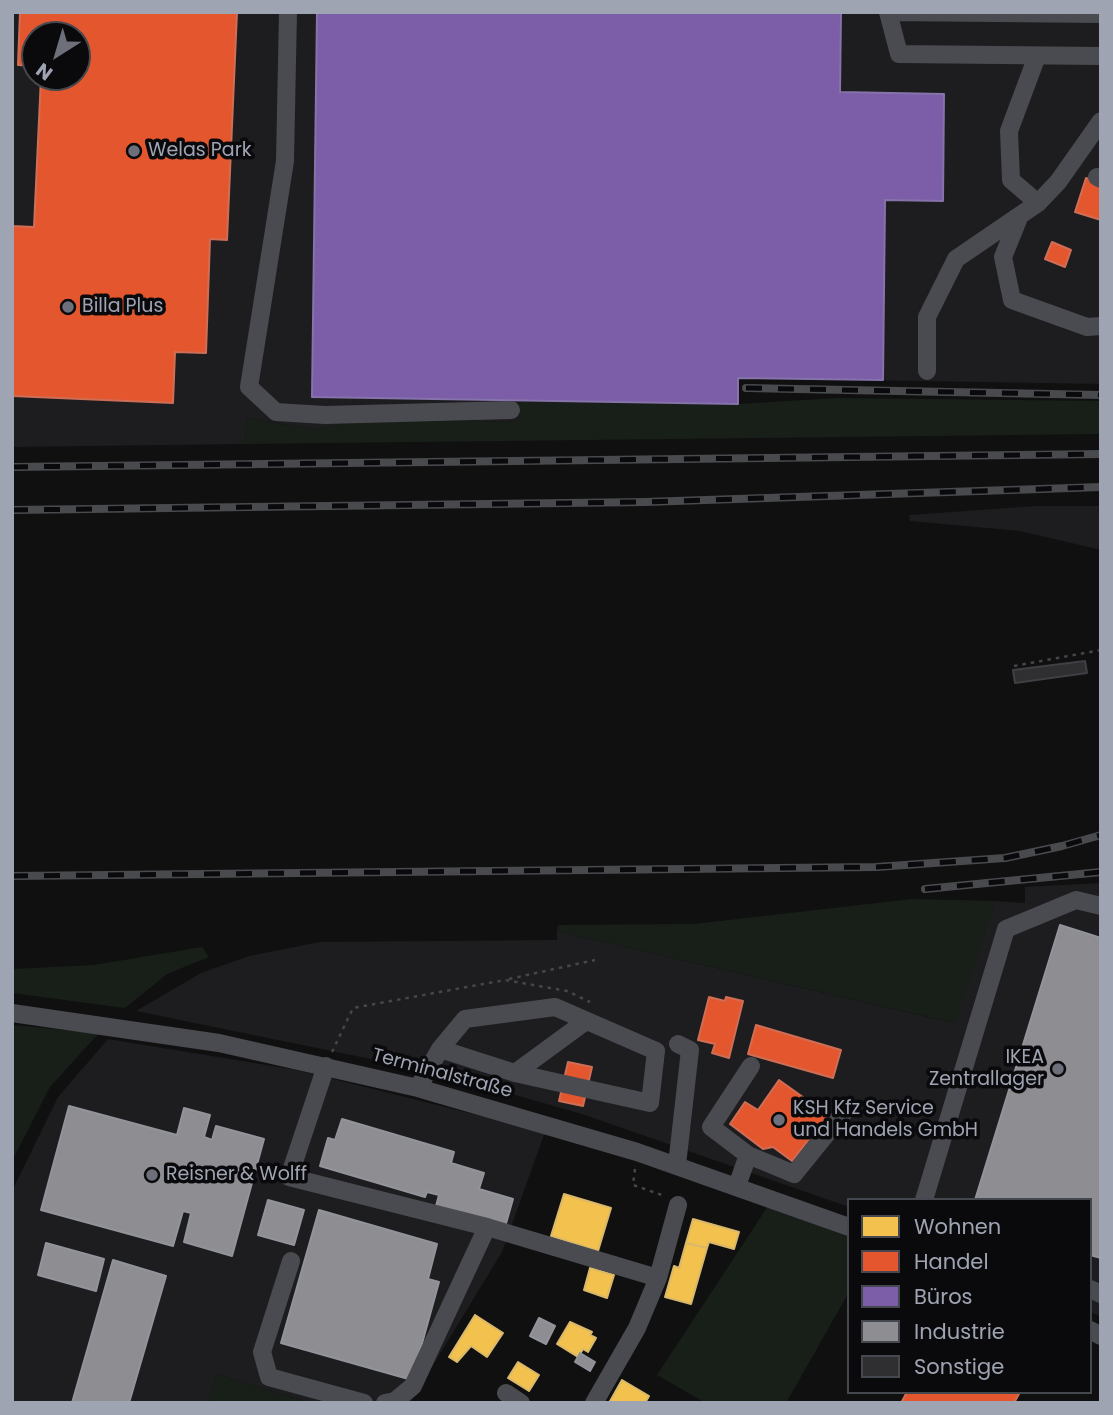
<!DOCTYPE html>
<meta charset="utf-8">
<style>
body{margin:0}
#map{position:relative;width:1113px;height:1415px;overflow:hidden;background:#101010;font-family:Poppins,sans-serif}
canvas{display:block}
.frame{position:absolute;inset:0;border:14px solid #9fa4b3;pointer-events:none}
.legend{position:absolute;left:847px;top:1198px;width:245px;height:196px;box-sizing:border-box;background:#0a0a0c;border:2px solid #46484f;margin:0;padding:9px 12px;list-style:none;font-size:21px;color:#9fa4b3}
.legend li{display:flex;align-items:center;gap:14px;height:35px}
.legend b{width:35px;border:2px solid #46484f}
.north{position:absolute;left:21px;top:21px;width:70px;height:70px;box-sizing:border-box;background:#0a0a0c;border:2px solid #46484f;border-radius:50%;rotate:217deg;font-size:19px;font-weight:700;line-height:28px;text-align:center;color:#9fa4b3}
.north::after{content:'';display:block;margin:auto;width:24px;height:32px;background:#6d707a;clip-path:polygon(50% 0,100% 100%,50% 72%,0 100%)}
</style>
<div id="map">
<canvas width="1113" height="1415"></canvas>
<div class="frame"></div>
<ul class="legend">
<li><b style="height:19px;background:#f2c14e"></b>Wohnen</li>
<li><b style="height:19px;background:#e4572e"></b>Handel</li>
<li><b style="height:19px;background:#7b5ea7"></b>Büros</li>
<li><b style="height:19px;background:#8d8d92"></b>Industrie</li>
<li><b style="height:19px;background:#2f2f31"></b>Sonstige</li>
</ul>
<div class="north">N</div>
</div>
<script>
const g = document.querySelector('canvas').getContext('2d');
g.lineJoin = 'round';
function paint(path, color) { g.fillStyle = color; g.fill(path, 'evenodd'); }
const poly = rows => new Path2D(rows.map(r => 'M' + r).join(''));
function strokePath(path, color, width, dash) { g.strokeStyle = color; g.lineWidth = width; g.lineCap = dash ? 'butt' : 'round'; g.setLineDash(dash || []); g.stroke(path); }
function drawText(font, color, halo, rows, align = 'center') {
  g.font = font + ' Poppins,sans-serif'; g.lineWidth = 7; g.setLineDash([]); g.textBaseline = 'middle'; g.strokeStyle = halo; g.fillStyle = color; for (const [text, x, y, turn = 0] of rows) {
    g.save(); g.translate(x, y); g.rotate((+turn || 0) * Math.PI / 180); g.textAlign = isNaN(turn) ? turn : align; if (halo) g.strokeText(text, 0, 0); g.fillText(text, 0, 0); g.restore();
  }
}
paint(poly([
 [12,12,1101,12,1101,384,739,378,738,404,519,401,518,422,362,418,318,430,247,418,244,444,12,447],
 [35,35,77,35,77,77,35,77],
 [1036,506,1101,506,1101,550,1020,531,910,521,909,515],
 [1101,883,1101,1317,1090,1312,1090,1200,849,1200,849,1207,585,1115,439,1073,136,1011,201,973,249,956,320,942,557,940,557,931,954,1023,995,901,1025,903,1025,887],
 [108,1039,297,1070,545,1132,502,1252,410,1403,311,1403,217,1374,208,1403,12,1403,12,1191,58,1097]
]), '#1d1d1f');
paint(poly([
 [837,398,1101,401,1101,434,244,444,247,418,318,430,362,418,517,422,519,401,738,404],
 [912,899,995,901,955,1023,557,931,558,925,694,924],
 [202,947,209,957,167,974,125,1008,12,993,12,969,94,965],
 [12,1025,99,1033,50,1087,12,1161],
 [768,1206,849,1237,849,1292,786,1403,706,1403,657,1375],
 [217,1374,311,1403,208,1403]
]), '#181f19');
const homes = poly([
 [564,1194,611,1208,598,1251,551,1236,564,1194],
 [693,1219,739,1232,734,1249,709,1242,707,1248,686,1243,693,1219],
 [686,1243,707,1248,691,1304,665,1297,674,1266,679,1268,686,1243],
 [590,1268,614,1275,607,1298,584,1290,590,1268],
 [475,1315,503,1333,487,1357,471,1346,457,1362,449,1357,475,1315],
 [570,1322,592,1332,590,1335,596,1338,588,1352,583,1349,578,1357,557,1344,570,1322],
 [518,1362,539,1375,529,1391,508,1378,518,1362],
 [622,1380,649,1396,645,1403,609,1403,622,1380]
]);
paint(homes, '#f2c14e');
strokePath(homes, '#d9b86c', 2);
const shops = poly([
 [20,12,237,12,227,240,210,239,206,353,175,352,173,403,12,396,12,226,34,227,41,77,77,77,77,35,35,35,35,66,18,65,20,12],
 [1086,178,1101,183,1101,220,1075,212,1086,178],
 [1052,242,1071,250,1065,267,1045,259,1052,242],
 [709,997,725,1001,726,997,743,1001,729,1058,712,1053,715,1044,698,1040,709,997],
 [756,1025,841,1050,833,1078,748,1054,756,1025],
 [568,1062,592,1067,583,1106,559,1101,568,1062],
 [779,1080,828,1115,792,1161,773,1147,763,1149,730,1124,745,1102,758,1110,779,1080],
 [907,1392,1020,1392,1014,1403,901,1403,907,1392]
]);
paint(shops, '#e4572e');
strokePath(shops, '#cf6e56', 2);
const offices = poly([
 [317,12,841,12,840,92,944,94,943,201,885,200,883,380,738,378,738,404,312,397,317,12]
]);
paint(offices, '#7b5ea7');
strokePath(offices, '#8673ab', 2);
const industry = poly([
 [1060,925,1101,938,1101,1258,1090,1255,1090,1200,975,1200,1060,925],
 [69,1106,177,1135,184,1108,210,1115,204,1137,212,1140,216,1126,264,1139,232,1256,184,1242,191,1213,183,1211,173,1246,41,1210,69,1106],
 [342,1119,454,1152,451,1163,484,1173,479,1189,513,1199,505,1227,436,1206,439,1195,427,1192,425,1197,320,1166,328,1138,335,1140,342,1119],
 [268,1200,304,1210,294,1245,258,1235,268,1200],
 [319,1210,437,1244,428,1279,439,1282,412,1380,281,1343,319,1210],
 [46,1243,104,1259,96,1291,38,1275,46,1243],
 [113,1260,166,1276,129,1403,72,1403,113,1260],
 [539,1318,555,1326,546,1344,530,1336,539,1318],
 [580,1353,595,1362,590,1371,575,1362,580,1353]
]);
paint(industry, '#8d8d92');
strokePath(industry, '#92949c', 2);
const building = poly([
 [1085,661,1087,673,1015,683,1013,670,1085,661]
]);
paint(building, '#2f2f31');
strokePath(building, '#3e4044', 2);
strokePath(poly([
 [1014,666,1101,650],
 [509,979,595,960],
 [332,1052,353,1008,505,980,567,991,590,1002],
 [635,1169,633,1185,665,1196]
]), '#45464b', 2.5, [3.5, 5]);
strokePath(poly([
 [288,12,285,161,249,387,276,412,325,415,511,410],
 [888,12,899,54,1101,56],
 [888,12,1101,14],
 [1037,56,1009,131,1011,180,1038,203],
 [1097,177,1101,179],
 [1018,220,1003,257,1012,300,1087,327,1101,326],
 [927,371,927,317,956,259,1038,203,1058,182,1101,121],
 [12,1013,219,1043,418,1088,637,1152,849,1227],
 [326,1066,289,1177,487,1227,658,1278],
 [515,1073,586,1021],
 [418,1088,440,1049,465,1019,555,1007,656,1051,650,1103,515,1073,440,1049],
 [748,1155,711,1127,751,1066],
 [677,1165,690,1050,678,1044],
 [737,1186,748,1155,794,1174,845,1111],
 [924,1200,1006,929,1076,900,1101,906],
 [291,1261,262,1352,269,1377,364,1403],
 [1090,1289,1101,1294],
 [1090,1330,1101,1336],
 [506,1393,521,1403],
 [385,1403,395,1401,413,1386,487,1227],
 [594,1403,637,1328,658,1278,678,1205]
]), '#4a4b50', 18);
const rail = poly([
 [746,388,1101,395],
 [12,467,1101,454],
 [12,510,645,502,1101,487],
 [12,876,876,867,1005,858,1062,846,1101,835],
 [925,889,1101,872]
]);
strokePath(rail, '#494a4e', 8);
strokePath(rail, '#0a0a0c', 5, [16]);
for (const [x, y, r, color] of [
 [134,151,7,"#6d707a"],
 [68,307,7,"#6d707a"],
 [1058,1069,7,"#6d707a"],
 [779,1120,7,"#6d707a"],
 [152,1175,7,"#6d707a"]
]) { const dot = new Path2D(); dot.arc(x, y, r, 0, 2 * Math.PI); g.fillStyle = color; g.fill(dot); strokePath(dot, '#0a0a0c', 2.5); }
drawText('19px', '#9fa4b3', '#0a0a0c', [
 ["Welas Park",148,151],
 ["Billa Plus",82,307],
 ["IKEA",1044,1058,"right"],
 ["Zentrallager",1044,1080,"right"],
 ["KSH Kfz Service",793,1109],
 ["und Handels GmbH",793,1131],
 ["Reisner & Wolff",166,1175]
], 'left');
drawText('19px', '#9fa4b3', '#0a0a0c', [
 ["Terminalstraße",442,1074,15]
]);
</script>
